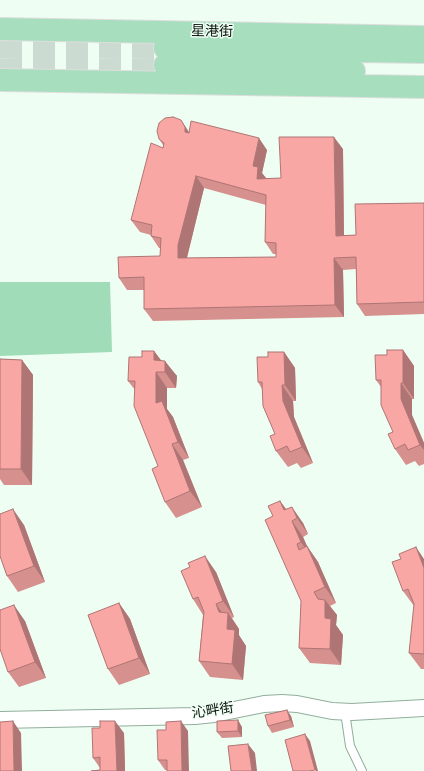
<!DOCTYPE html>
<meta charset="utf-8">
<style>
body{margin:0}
canvas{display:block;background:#eefef3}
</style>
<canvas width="424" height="771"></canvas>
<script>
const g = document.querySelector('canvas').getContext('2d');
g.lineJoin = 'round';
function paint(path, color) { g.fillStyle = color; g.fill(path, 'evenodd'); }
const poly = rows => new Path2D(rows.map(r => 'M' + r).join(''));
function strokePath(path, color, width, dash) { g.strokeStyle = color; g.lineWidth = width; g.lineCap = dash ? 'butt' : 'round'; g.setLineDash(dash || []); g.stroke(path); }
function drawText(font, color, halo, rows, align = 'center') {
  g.font = font + ' Spectral,"Noto Sans SC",serif'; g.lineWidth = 3; g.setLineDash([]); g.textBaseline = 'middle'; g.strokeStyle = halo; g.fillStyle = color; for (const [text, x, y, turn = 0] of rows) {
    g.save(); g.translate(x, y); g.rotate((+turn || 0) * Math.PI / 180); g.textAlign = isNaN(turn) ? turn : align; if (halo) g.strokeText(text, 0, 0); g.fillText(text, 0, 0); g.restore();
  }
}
paint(poly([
 [0,282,110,282,112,352,0,356]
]), '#9fdcb7');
strokePath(poly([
 [0,47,165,48],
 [0,64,165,65]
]), '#ccdbd1', 22, [22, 11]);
const service = poly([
 [345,712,350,746,362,771]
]);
const minor = poly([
 [0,720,195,716,214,714,264,704,282,703,297,704,332,711,352,712,424,708]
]);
const primary = poly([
 [0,29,424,37],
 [165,48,424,52],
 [165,65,354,71],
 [0,80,424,87]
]);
strokePath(service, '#93ae9d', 10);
strokePath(minor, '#93ae9d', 18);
strokePath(primary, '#dddedd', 24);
strokePath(service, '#fff', 8);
strokePath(minor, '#fff', 16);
strokePath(primary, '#a6debe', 22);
paint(poly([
 [189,133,267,150,262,173,266,179,281,178,343,149,344,235,356,235,424,203,424,314,365,316,357,304,356,269,343,270,344,317,153,321,144,309,144,290,127,290,119,278,160,256,160,248,159,248,151,236,151,235,140,232,131,220,163,148,163,145,159,139],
 [204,188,266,205,265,242,273,254,276,254,276,257,187,258],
 [403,350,414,366,414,399,412,399,412,415,424,443,424,464,419,466,415,461,406,465,395,449,393,432,381,387,376,380,387,355],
 [154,351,161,360,177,376,176,388,167,388,167,409,173,417,189,458,183,460,202,507,176,518,165,502,158,466,135,390,128,381,142,357],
 [284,352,295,368,296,401,293,401,294,417,313,463,301,468,297,463,288,467,276,451,275,434,262,389,258,382,268,357],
 [0,359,22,360,33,375,32,485,4,485,0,479],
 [280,501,286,509,303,523,308,534,303,537,307,546,318,562,336,603,330,606,337,615,336,625,343,635,341,665,310,663,299,648,301,601],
 [24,525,45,582,18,592,7,576],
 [424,559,424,669,421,669,409,653,414,606,403,591],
 [216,572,234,617,232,618,239,629,239,636,246,646,243,680,210,677,199,661,203,615,193,599],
 [119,603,130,619,150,674,119,685,108,669],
 [25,621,46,678,19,687,8,672],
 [291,716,294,727,272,733,268,726],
 [242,727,242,737,222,738,217,732],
 [188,731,167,770,165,770,158,760],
 [124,733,125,771,91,771,100,770,100,768,93,758]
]), '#d6908e');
paint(poly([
 [181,120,189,132,193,144,185,132],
 [334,137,343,149,344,248,336,236],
 [259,138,267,150,262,173,267,179,257,179,253,166],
 [196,176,204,188,187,257,186,270,178,258,178,245],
 [334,258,343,270,344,317,335,305],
 [403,350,414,366,414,399,403,383],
 [154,351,165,366,165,361,177,376,176,388,165,372,154,360],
 [284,352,295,368,296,401,285,385],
 [22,360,33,375,32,485,21,469],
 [156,372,167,388,167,409,173,417,189,458,178,442,156,403],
 [401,383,412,399,412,415,424,443,424,450,420,445,401,399],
 [282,385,293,401,294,417,313,463,302,447,283,401],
 [172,444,183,460,202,507,190,491],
 [280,501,291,516,284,510],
 [292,507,303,523,308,534,297,518],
 [13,509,24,525,45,582,34,566],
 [292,521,303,537,310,553,307,546,318,562,336,603,325,587,312,558,301,542],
 [416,547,424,559,424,568],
 [205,556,216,572,234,617,223,601],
 [314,592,325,608,325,600,337,615,336,625,343,635,341,665,330,649,325,618,318,599],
 [119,603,130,619,150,674,139,658],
 [216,604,228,621,228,613,239,629,239,635,246,646,243,680,232,664,227,629],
 [14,605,25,621,46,678,35,662],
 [287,710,291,716,294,727,290,720],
 [238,720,242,727,242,737,238,731],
 [13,721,21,733,22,771,14,771],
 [115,721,124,733,125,771,117,771],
 [181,721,188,731,189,771,182,771],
 [305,734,310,741,318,771,316,771,315,770],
 [248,744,255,753,257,771,252,771]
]), '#ae7574');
const building = poly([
 [173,117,181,120,185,127,185,132,189,133,191,121,259,138,253,166,258,167,257,179,281,178,279,137,334,137,336,236,356,235,355,204,424,203,424,302,357,304,356,257,334,258,335,305,144,309,144,277,119,278,118,257,160,256,161,238,151,236,152,225,131,220,151,143,163,148,164,143,159,139,157,131,159,123,165,118,173,117],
 [196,176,266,195,265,242,276,243,276,257,178,258,178,245,196,176],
 [387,350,403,350,403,383,401,383,401,399,420,445,408,450,405,444,395,449,388,434,393,432,381,405,381,380,376,380,375,355,387,355,387,350],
 [142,351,154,351,154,360,165,361,165,372,156,372,156,403,162,401,178,442,172,444,190,491,165,502,152,469,158,466,134,406,135,381,128,381,129,357,142,357,142,351],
 [268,352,284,352,285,385,282,385,283,401,302,447,290,452,287,446,276,451,270,436,275,434,263,406,262,382,258,382,257,357,268,357,268,352],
 [0,359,22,360,21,469,0,469,0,359],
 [280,501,284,510,292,507,297,518,292,521,301,542,297,544,299,550,307,546,325,587,314,592,318,599,325,600,325,618,331,619,330,649,299,648,301,601,265,520,273,516,268,506,280,501],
 [13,509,34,566,7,576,0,556,0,514,13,509],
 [416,547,424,568,424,654,409,653,414,604,408,589,403,591,392,562,401,559,399,554,416,547],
 [205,556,223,601,216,604,219,612,228,613,227,629,235,630,232,664,199,661,204,612,198,597,193,599,181,571,190,567,188,563,205,556],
 [119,603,139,658,108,669,88,615,119,603],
 [14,605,35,662,8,672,0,649,0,610,14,605],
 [287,710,290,720,268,726,265,715,287,710],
 [238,720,238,731,217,732,217,721,238,720],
 [13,721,14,771,0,771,0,722,13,721],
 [100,721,115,721,117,771,91,771,100,770,100,757,93,758,92,728,100,728,100,721],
 [181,721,182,771,167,771,167,760,158,760,157,730,166,730,166,722,181,721],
 [305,734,315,770,309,771,293,771,285,740,305,734],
 [248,744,252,771,231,771,228,746,248,744]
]);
paint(building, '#f9a7a5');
strokePath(building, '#ae7574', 1);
drawText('14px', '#0b140e', '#eefef3', [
 ["星港街",212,33,1],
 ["沁畔街",213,712,-8]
]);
</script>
